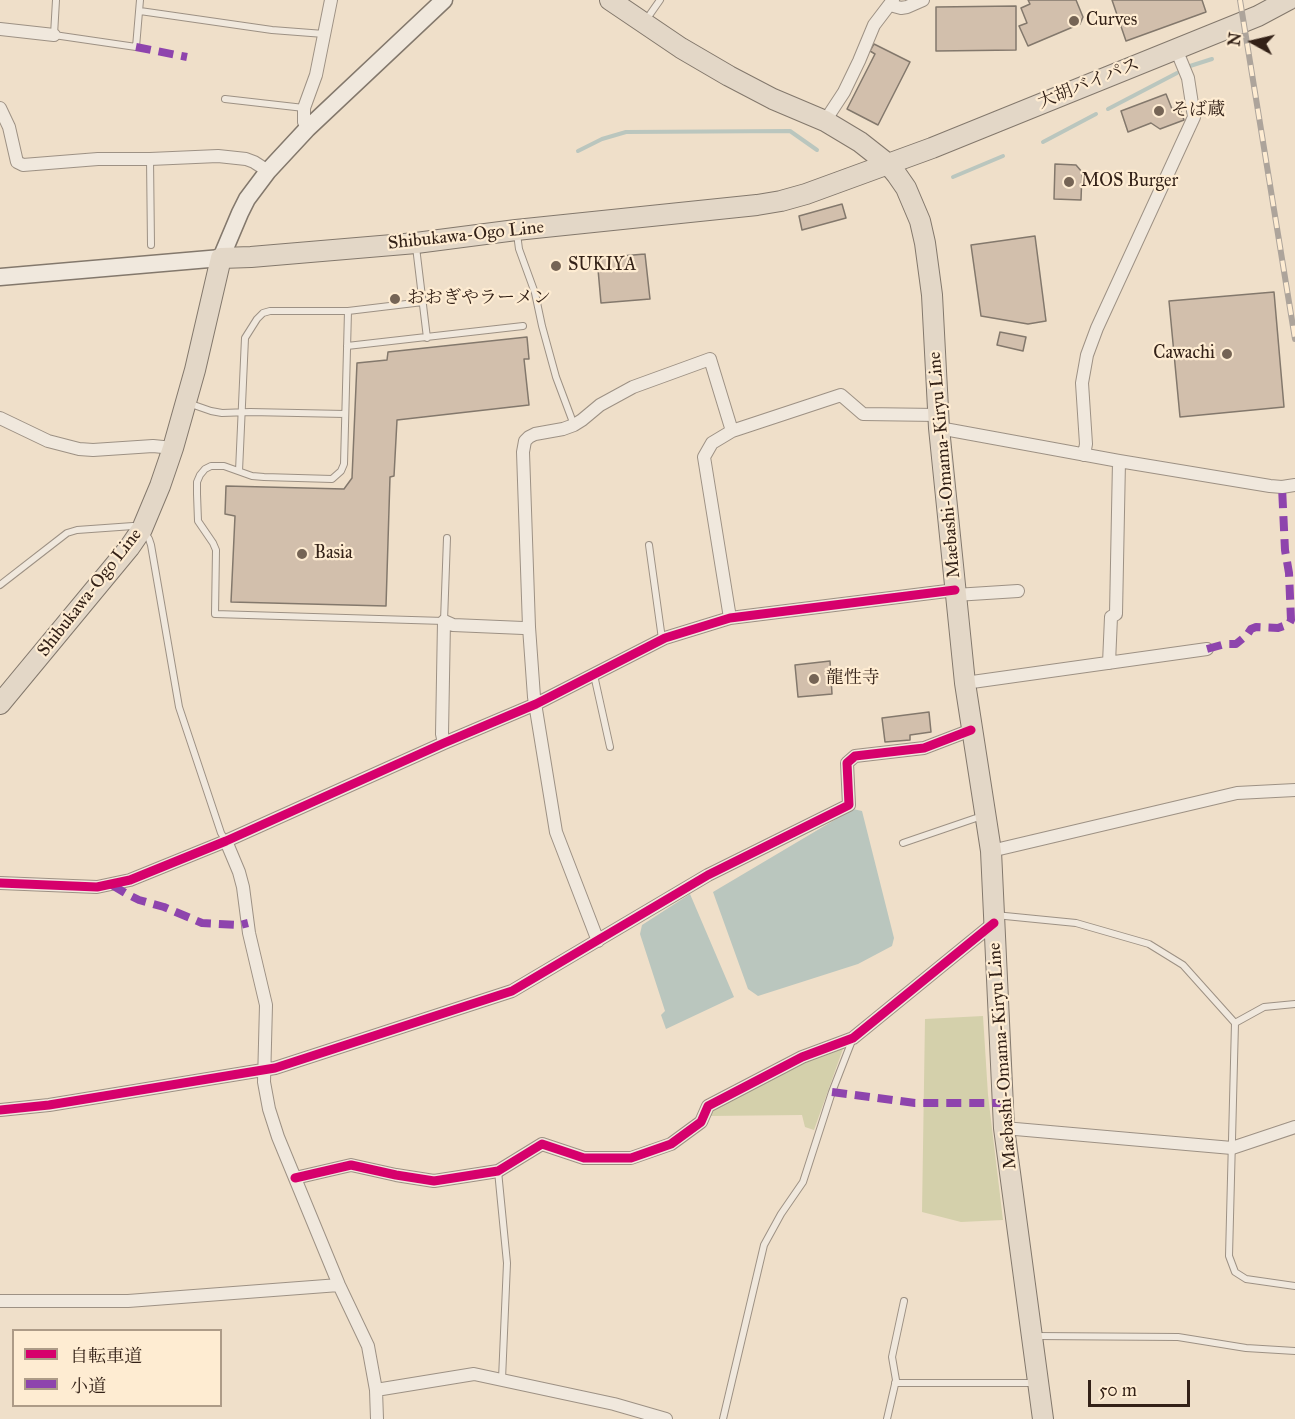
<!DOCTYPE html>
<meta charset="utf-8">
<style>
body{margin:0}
#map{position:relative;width:1295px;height:1419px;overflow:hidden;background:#efdfc9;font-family:"IM FELL Great Primer","Noto Serif JP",serif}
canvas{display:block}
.legend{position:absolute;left:12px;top:1329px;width:210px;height:78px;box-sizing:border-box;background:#feecd2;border:2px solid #ad9b87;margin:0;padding:8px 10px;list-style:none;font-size:18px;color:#332117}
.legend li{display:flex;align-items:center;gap:12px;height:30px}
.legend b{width:30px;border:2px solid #ad9b87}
.north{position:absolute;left:1223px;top:12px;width:60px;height:60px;-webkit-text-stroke:4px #feecd2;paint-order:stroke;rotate:278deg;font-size:16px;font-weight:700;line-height:24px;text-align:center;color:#332117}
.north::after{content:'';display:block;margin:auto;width:21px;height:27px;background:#332117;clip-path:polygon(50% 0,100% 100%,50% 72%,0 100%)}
.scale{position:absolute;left:1088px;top:1380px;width:102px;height:27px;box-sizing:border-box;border:3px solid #332117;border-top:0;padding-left:8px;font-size:18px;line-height:21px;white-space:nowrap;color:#332117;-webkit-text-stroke:4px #feecd2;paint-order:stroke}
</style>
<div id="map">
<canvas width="1295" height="1419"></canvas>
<ul class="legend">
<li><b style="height:8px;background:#d6006c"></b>自転車道</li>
<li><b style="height:8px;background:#8e44ad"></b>小道</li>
</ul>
<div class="north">N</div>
<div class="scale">50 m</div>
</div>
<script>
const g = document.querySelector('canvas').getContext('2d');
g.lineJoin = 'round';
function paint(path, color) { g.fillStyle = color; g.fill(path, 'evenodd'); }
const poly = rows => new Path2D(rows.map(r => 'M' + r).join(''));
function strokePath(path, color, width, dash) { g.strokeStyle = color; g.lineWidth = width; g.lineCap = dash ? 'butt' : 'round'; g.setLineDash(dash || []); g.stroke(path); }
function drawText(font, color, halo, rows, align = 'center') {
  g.font = font + ' "IM FELL Great Primer","Noto Serif JP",serif'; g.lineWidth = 4.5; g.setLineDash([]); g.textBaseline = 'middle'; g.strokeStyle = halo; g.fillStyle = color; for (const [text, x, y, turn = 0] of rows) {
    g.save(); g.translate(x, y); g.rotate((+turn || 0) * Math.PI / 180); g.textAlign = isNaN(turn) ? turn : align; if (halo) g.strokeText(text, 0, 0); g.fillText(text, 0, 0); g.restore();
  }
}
paint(poly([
 [983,1016,988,1095,1003,1220,961,1222,922,1212,925,1019],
 [844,1046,814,1130,805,1127,802,1115,708,1116,714,1107,804,1060]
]), '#d4d0ab');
paint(poly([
 [853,809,862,811,894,938,892,946,858,964,758,996,748,989,713,892],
 [690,894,734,997,666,1029,661,1015,665,1011,640,934,642,925]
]), '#bac6be');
strokePath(poly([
 [1190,66,1212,59],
 [1108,109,1177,73],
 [1043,142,1096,114],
 [578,151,602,139,626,132,790,131,817,150],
 [953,177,1003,156]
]), '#bac6be', 4);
const building = poly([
 [1028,0,1076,0,1083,17,1080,24,1028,46,1019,26,1027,23,1021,8,1030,4,1028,0],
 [1112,0,1202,0,1206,12,1126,41,1112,0],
 [1016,6,1016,50,936,51,936,7,1016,6],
 [874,44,910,62,878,125,847,109,875,54,870,51,874,44],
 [1166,94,1172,109,1179,106,1184,120,1160,129,1151,123,1128,132,1121,111,1166,94],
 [1055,164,1076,165,1082,172,1081,200,1054,199,1055,164],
 [842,204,846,218,802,230,799,216,842,204],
 [1035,236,1046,321,1028,324,981,316,971,245,1035,236],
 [645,254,650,299,601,303,597,258,645,254],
 [1274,292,1284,407,1180,417,1169,301,1274,292],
 [1000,332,1026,337,1023,351,997,345,1000,332],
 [527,337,529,359,524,359,529,405,397,420,394,476,390,477,386,606,231,602,235,516,225,514,226,486,344,489,352,478,357,363,387,360,388,352,527,337],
 [830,661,832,694,798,697,795,665,830,661],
 [929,712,931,732,910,735,910,740,885,742,882,718,929,712]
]);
paint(building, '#d2bfac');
strokePath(building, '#83786c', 1.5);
const lane = poly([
 [56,0,54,35,136,47,140,0],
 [140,11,272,30,324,34],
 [646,20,660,0],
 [225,99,304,108],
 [150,159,151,245],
 [517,234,519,249,535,293,542,326,556,377,574,425],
 [416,247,427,338],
 [348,311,344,464,341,471,332,479,264,477,252,476,224,466,211,466,205,469,200,475,197,482,197,494,198,521,213,543,216,550,215,614,444,621,447,538],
 [347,346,523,326],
 [188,403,211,411,222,413,250,412,345,414],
 [239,471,245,338,257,319,263,313,270,311,348,311,423,302],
 [649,545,662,639],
 [0,585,67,533,77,530,133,526,142,529,146,534,149,539,151,545,179,707,221,833,226,841],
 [594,675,610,747],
 [903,843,982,816],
 [995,915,1076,923,1149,944,1183,965,1235,1023,1229,1256,1235,1272,1246,1279,1295,1286],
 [1235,1023,1264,1007,1295,1004],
 [498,1171,507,1263,502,1379],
 [1035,1336,1178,1337,1246,1348,1295,1351],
 [895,1383,1035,1383],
 [723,1419,764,1245,781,1214,803,1182,832,1092,853,1038],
 [887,1419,896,1380,892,1357,904,1301]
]);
const street = poly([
 [890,5,901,8,907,7,923,0],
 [0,29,54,35],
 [0,108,9,127,17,162,23,165,98,159,150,159,218,156,246,159,254,162,268,171],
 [825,121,844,92,859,61,874,25,893,0],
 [307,129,304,122,304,108,316,75,331,0],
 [0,418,48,441,79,449,93,450,153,446,173,448],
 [939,428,1119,461,1270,486,1282,487,1295,485],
 [1084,455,1086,444,1082,383,1087,355,1097,328,1194,117,1188,78,1176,49],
 [955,595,1018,591],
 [730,618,704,457,712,443,732,431,841,395,863,414,938,415],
 [1109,663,1111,617,1116,614,1119,461],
 [965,683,1207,649],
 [444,743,442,734,444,621,453,625,523,628,529,627],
 [226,841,239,872,243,887,249,933,266,1005,264,1082,269,1109,278,1137,339,1285,368,1346,376,1390,377,1419],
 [991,851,1237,793,1295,790],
 [0,883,97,887,130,880,226,841,444,743,536,704,665,638,730,618,955,590],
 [598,941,556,832,534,697,529,627,523,452,525,441,529,437,535,434,563,429,574,425,582,420,600,405,633,387,710,359,732,431],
 [0,1110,49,1105,275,1068,512,991,708,875,849,805,847,763,855,756,924,748,971,730],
 [1004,1128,1232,1148,1295,1127],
 [295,1178,351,1165,396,1175,434,1181,498,1171,542,1144,584,1158,631,1158,671,1144,701,1122,708,1106,802,1057,853,1038,994,923],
 [0,1301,128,1301,339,1285],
 [376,1390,474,1374,614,1404,666,1419]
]);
const secondary = poly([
 [0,277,221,258,240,213,247,199,268,171,307,129,444,0]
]);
const primary = poly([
 [610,0,681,48,729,76,773,99,825,121,860,142,888,164,897,175,906,188,920,221,925,243,932,295,939,428,965,683,991,851,1004,1128,1043,1419],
 [0,704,129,548,142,529,160,486,173,448,195,370,221,258,251,257,416,243,516,230,757,205,781,201,806,194,932,148,1258,16,1288,0]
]);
strokePath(lane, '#9d9184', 8);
strokePath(street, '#9d9184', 14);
strokePath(secondary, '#83786c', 19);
strokePath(primary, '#83786c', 22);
strokePath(lane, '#f0e8dd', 6);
strokePath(street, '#f0e8dd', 12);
strokePath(secondary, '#f0e8dd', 16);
strokePath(primary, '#e3d7c7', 20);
const rail = poly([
 [1240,0,1295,339]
]);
strokePath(rail, '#ada49b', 6);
strokePath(rail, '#feecd2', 4, [11]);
strokePath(poly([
 [136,47,187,57],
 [1207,649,1225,644,1236,644,1247,635,1251,629,1256,627,1278,628,1289,624,1291,620,1289,573,1285,550,1282,487],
 [112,885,127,894,139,900,164,907,202,923,240,925,248,923],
 [832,1092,915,1103,1002,1103]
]), '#8e44ad', 8, [15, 8]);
strokePath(poly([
 [0,883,97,887,130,880,226,841,444,743,536,704,665,638,730,618,955,590],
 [0,1110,49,1105,275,1068,512,991,708,875,849,805,847,763,855,756,924,748,971,730],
 [295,1178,351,1165,396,1175,434,1181,498,1171,542,1144,584,1158,631,1158,671,1144,701,1122,708,1106,802,1057,853,1038,994,923]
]), '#d6006c', 9);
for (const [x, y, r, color] of [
 [1074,21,6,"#756455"],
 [1159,111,6,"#756455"],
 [1069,182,6,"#756455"],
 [556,266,6,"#756455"],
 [395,299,6,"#756455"],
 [1227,354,6,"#756455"],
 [302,554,6,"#756455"],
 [814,679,6,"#756455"]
]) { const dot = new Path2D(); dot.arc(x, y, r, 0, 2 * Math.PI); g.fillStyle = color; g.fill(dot); strokePath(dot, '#feecd2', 2); }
drawText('18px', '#332117', '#feecd2', [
 ["Curves",1086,21],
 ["そば蔵",1171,111],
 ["MOS Burger",1081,182],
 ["SUKIYA",568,266],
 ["おおぎやラーメン",407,299],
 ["Cawachi",1215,354,"right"],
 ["Basia",314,554],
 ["龍性寺",826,679]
], 'left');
drawText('18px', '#332117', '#feecd2', [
 ["大胡バイパス",1089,84,-22],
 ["Shibukawa-Ogo Line",466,236,-6],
 ["Maebashi-Omama-Kiryu Line",945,465,-95],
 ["Shibukawa-Ogo Line",90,593,-52],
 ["Maebashi-Omama-Kiryu Line",1003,1056,-94]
]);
</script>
